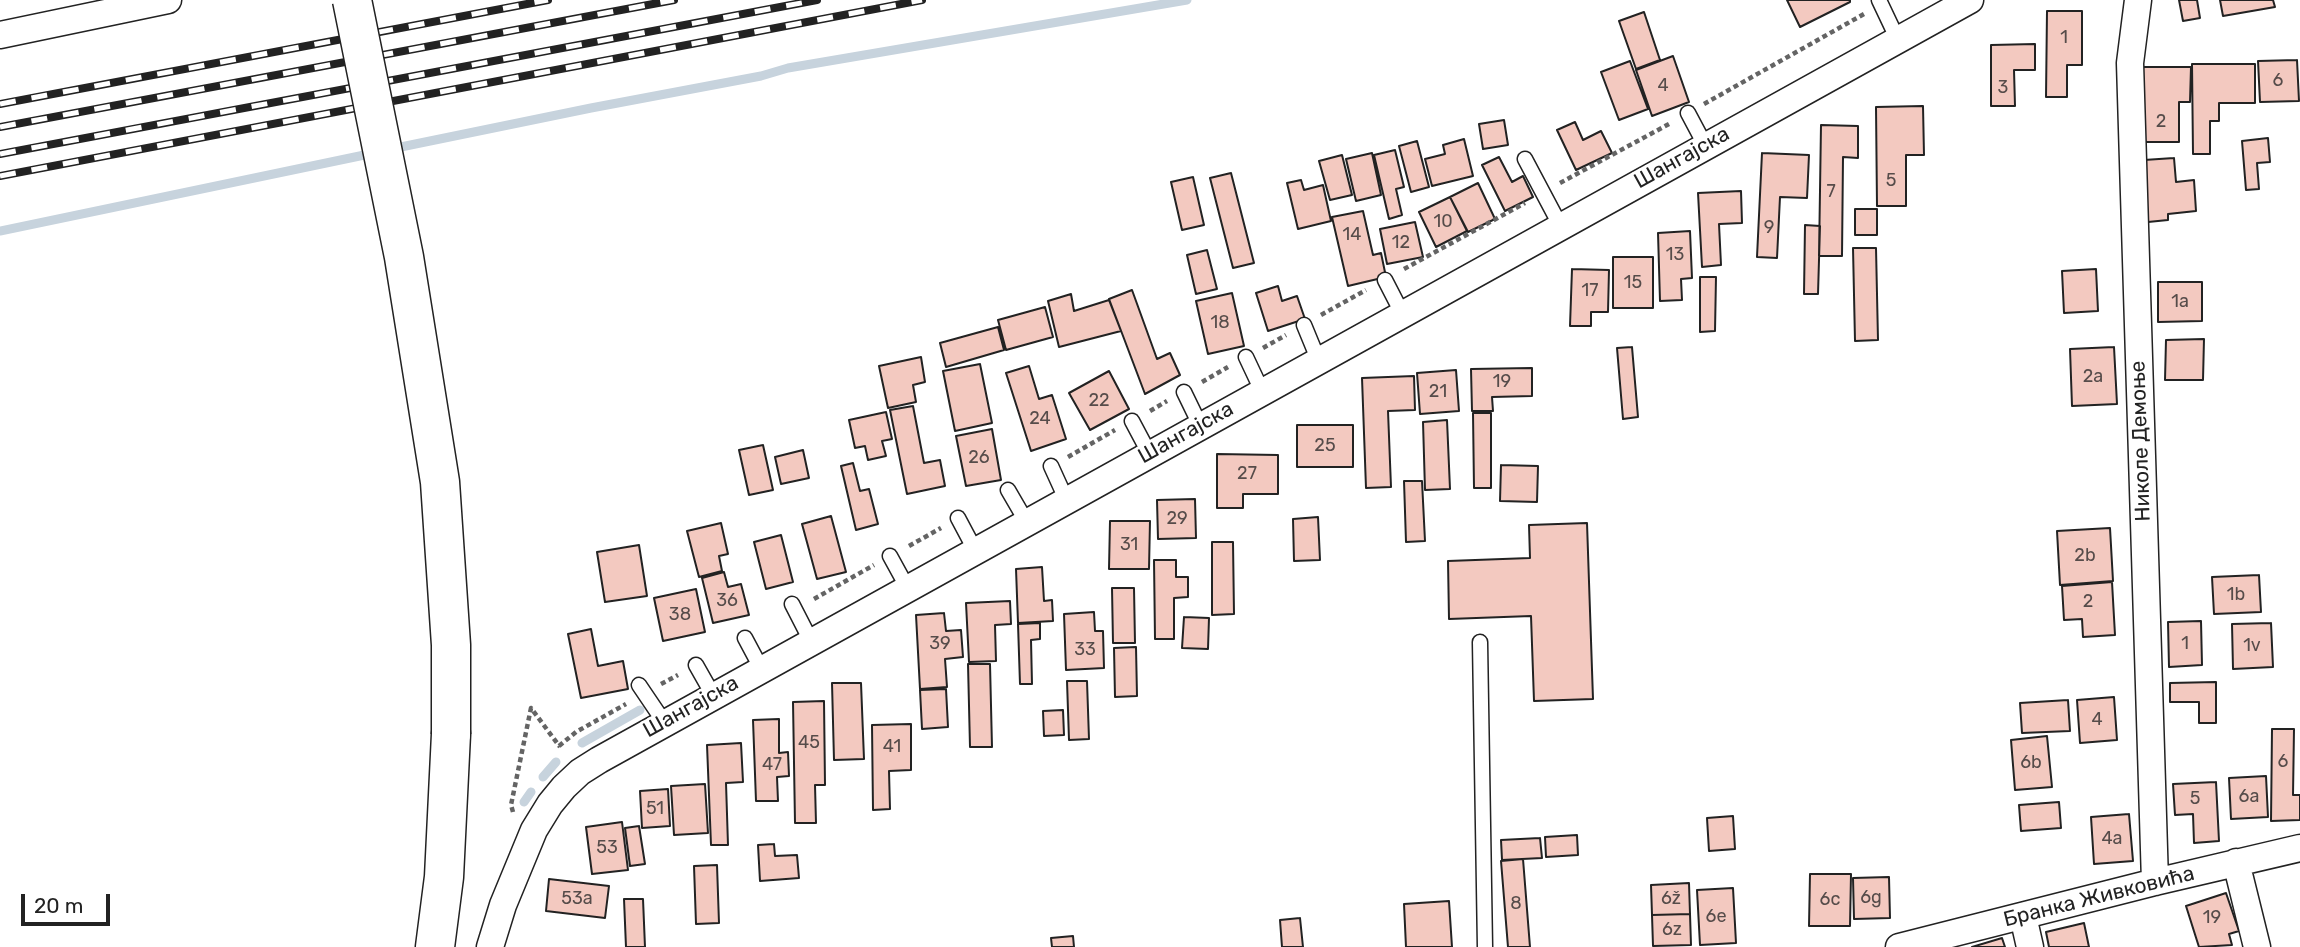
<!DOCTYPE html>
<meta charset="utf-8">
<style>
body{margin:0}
#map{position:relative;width:2300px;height:947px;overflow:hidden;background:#fff;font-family:Rubik,sans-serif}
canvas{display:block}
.scale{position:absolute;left:21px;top:894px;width:89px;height:32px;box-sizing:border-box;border:4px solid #222;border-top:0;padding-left:9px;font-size:21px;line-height:24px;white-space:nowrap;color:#222;-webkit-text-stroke:5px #fff;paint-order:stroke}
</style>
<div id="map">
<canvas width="2300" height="947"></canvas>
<div class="scale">20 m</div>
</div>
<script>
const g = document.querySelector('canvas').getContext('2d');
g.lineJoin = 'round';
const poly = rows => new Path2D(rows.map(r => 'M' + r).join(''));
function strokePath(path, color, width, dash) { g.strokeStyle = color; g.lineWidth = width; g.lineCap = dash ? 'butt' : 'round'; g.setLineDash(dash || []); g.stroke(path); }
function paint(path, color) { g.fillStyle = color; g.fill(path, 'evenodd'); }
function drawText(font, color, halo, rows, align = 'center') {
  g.font = font + ' Rubik,sans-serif'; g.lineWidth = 5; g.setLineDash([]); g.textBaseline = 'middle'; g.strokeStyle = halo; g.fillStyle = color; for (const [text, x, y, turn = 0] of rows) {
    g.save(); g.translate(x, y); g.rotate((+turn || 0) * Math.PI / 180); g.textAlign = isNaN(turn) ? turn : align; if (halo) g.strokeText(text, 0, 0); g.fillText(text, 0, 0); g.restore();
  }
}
strokePath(poly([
 [391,149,591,108,761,76,788,68,1187,0],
 [0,231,374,153],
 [582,743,640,710],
 [543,777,556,762],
 [524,802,531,792]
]), '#c7d3dd', 9);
const building = poly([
 [1787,0,1850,0,1850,2,1800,27,1787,0],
 [2179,0,2197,0,2200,18,2183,21,2179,0],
 [2220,0,2273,0,2275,7,2223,16,2220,0],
 [2047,11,2082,11,2082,65,2067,65,2067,97,2046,97,2047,11],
 [1644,12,1660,60,1636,69,1619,21,1644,12],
 [2035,44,2035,70,2014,70,2015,106,1991,106,1991,45,2035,44],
 [1673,56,1689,102,1652,116,1636,70,1673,56],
 [2297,60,2299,101,2260,102,2258,61,2297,60],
 [1630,61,1648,109,1619,120,1601,72,1630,61],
 [2192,64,2255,64,2255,103,2219,103,2219,121,2210,121,2210,154,2193,154,2192,64],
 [2143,67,2191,67,2190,102,2179,102,2179,142,2143,142,2143,67],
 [1923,106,1924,155,1906,155,1906,206,1877,206,1876,107,1923,106],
 [1504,120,1508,145,1483,149,1479,124,1504,120],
 [1575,122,1583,140,1601,131,1612,153,1576,170,1557,130,1575,122],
 [1821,125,1858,126,1858,158,1843,157,1842,256,1819,256,1821,125],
 [2268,138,2270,162,2257,163,2259,189,2246,190,2242,141,2268,138],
 [1464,139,1473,176,1432,186,1425,159,1445,154,1443,145,1464,139],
 [1417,141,1429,187,1411,192,1399,146,1417,141],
 [1395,150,1404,187,1396,189,1402,215,1389,219,1374,155,1395,150],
 [1372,153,1381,195,1356,201,1346,159,1372,153],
 [1762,153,1809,155,1807,198,1780,197,1777,258,1757,257,1762,153],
 [1342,155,1352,195,1330,200,1319,161,1342,155],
 [1499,157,1512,182,1523,176,1533,197,1505,211,1482,165,1499,157],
 [2174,158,2176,182,2194,180,2196,211,2168,214,2168,220,2148,222,2144,160,2174,158],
 [1231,173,1254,263,1233,268,1210,178,1231,173],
 [1193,177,1204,225,1182,230,1171,182,1193,177],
 [1301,180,1304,190,1323,185,1331,221,1298,229,1287,183,1301,180],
 [1478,183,1495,219,1468,232,1450,197,1478,183],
 [1741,191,1742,223,1719,224,1721,265,1702,267,1698,193,1741,191],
 [1450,197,1467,231,1436,247,1419,212,1450,197],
 [1855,209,1877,209,1877,235,1855,235,1855,209],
 [1363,211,1373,255,1381,253,1386,277,1348,286,1332,217,1363,211],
 [1415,222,1423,257,1387,264,1380,229,1415,222],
 [1805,225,1820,226,1818,294,1804,294,1805,225],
 [1690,231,1692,278,1681,279,1682,300,1660,301,1658,233,1690,231],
 [1853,248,1876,248,1878,340,1855,341,1853,248],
 [1207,250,1217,289,1196,294,1187,255,1207,250],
 [1613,257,1653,257,1653,308,1613,308,1613,257],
 [1572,269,1609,270,1608,312,1591,312,1591,326,1570,326,1572,269],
 [2096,269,2098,311,2064,313,2062,271,2096,269],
 [1700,277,1716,277,1715,331,1700,332,1700,277],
 [2158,282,2202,282,2202,321,2158,322,2158,282],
 [1278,286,1282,301,1297,296,1305,319,1268,331,1256,293,1278,286],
 [1132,290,1157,359,1170,353,1180,375,1145,394,1109,299,1132,290],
 [1232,293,1244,346,1208,354,1196,301,1232,293],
 [1071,294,1074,311,1109,300,1121,331,1059,347,1048,301,1071,294],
 [1045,307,1053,337,1006,350,998,320,1045,307],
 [998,327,1004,350,946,367,940,343,998,327],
 [2204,339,2203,380,2165,380,2166,340,2204,339],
 [1632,347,1638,417,1623,419,1617,348,1632,347],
 [2114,347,2117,404,2072,406,2070,349,2114,347],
 [921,357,925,382,913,385,916,402,888,408,879,366,921,357],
 [980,364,992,423,955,431,943,371,980,364],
 [1029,366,1039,399,1052,395,1066,439,1031,451,1006,373,1029,366],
 [1532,368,1532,396,1492,397,1493,411,1472,411,1471,369,1532,368],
 [1456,370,1459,411,1420,414,1417,373,1456,370],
 [1109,371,1129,409,1090,430,1069,393,1109,371],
 [1414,376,1415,410,1388,411,1391,487,1366,488,1362,378,1414,376],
 [913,406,924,463,940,460,945,486,907,494,890,410,913,406],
 [886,412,892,439,882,441,886,456,868,460,865,446,855,448,849,420,886,412],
 [1473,413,1491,413,1491,488,1474,488,1473,413],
 [1447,420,1450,489,1425,490,1423,422,1447,420],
 [1297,425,1353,425,1353,467,1297,467,1297,425],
 [992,429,1001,480,966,486,956,436,992,429],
 [763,445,773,490,749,495,739,450,763,445],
 [803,450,809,478,781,484,775,457,803,450],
 [1217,454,1278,455,1278,494,1243,494,1243,508,1217,508,1217,454],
 [853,463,860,491,869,489,878,524,856,530,841,466,853,463],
 [1501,465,1538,466,1537,502,1500,501,1501,465],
 [1404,481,1422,481,1425,541,1406,542,1404,481],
 [1195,499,1196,538,1158,539,1157,500,1195,499],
 [831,516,846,572,817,579,802,524,831,516],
 [1318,517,1320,560,1294,561,1293,519,1318,517],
 [1110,521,1150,521,1149,569,1109,569,1110,521],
 [721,523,728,554,719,556,722,571,699,577,687,531,721,523],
 [1587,523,1593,699,1534,701,1531,616,1449,619,1448,561,1530,558,1529,525,1587,523],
 [2110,528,2113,581,2060,585,2057,531,2110,528],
 [781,535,793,582,766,589,754,542,781,535],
 [1212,542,1233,542,1234,614,1212,615,1212,542],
 [639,545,647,596,605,602,597,552,639,545],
 [1154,560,1176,560,1176,577,1188,577,1188,597,1174,598,1174,639,1155,639,1154,560],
 [1042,567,1044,601,1052,600,1053,621,1018,623,1016,569,1042,567],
 [724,572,728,587,741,584,749,615,713,623,702,578,724,572],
 [2259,575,2261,612,2214,614,2212,577,2259,575],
 [2112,582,2115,635,2083,637,2082,619,2064,620,2062,586,2112,582],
 [1112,588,1134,588,1135,643,1113,643,1112,588],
 [696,589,705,632,663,641,654,598,696,589],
 [1010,601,1011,624,995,625,996,661,969,662,966,603,1010,601],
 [1094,612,1095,631,1103,631,1104,668,1066,670,1064,614,1094,612],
 [944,613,946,631,961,630,963,657,945,659,947,687,920,689,916,615,944,613],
 [1184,617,1209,618,1208,649,1182,648,1184,617],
 [2201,621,2202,665,2169,667,2168,622,2201,621],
 [1040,623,1040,639,1031,640,1032,684,1020,684,1018,624,1040,623],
 [2271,623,2273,667,2233,669,2232,624,2271,623],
 [591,629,598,666,623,661,628,689,581,698,568,634,591,629],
 [1136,647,1137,696,1115,697,1114,648,1136,647],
 [968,664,990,664,992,747,970,747,968,664],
 [1067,681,1087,681,1089,739,1069,740,1067,681],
 [2216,682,2216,723,2199,723,2199,702,2170,702,2170,683,2216,682],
 [832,683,861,683,864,759,834,760,832,683],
 [946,689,948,727,922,729,920,690,946,689],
 [2114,697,2117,740,2080,743,2077,700,2114,697],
 [2068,700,2070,731,2022,733,2020,703,2068,700],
 [824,701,825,785,815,785,816,823,795,823,793,702,824,701],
 [1063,710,1064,735,1044,736,1043,711,1063,710],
 [779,719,779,753,788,752,789,776,777,777,778,801,756,801,753,720,779,719],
 [911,724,911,770,889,771,890,809,873,810,872,725,911,724],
 [2272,729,2294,729,2293,795,2300,795,2300,820,2271,821,2272,729],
 [2047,736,2052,787,2015,790,2011,740,2047,736],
 [741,743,743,782,726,783,728,845,711,845,707,745,741,743],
 [2266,776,2268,817,2231,819,2229,778,2266,776],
 [2216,782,2219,841,2194,843,2193,814,2175,815,2173,784,2216,782],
 [705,784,708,833,674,835,671,786,705,784],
 [668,789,670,826,642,828,640,791,668,789],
 [2059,802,2061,828,2021,831,2019,805,2059,802],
 [2129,814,2133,861,2094,864,2091,817,2129,814],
 [1733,816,1735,849,1709,851,1707,818,1733,816],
 [622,822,628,870,592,874,586,827,622,822],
 [639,826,645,864,630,866,625,828,639,826],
 [1577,835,1578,855,1546,857,1545,837,1577,835],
 [1540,838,1542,858,1502,860,1501,840,1540,838],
 [774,844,775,856,797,855,799,878,760,881,758,845,774,844],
 [1523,859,1530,947,1508,947,1501,861,1523,859],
 [717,865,719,923,696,924,694,866,717,865],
 [1810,874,1851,874,1850,926,1809,926,1810,874],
 [1889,877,1890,918,1854,919,1853,878,1889,877],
 [549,879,609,886,605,918,546,911,549,879],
 [1689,883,1690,914,1652,915,1651,885,1689,883],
 [1733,888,1736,943,1700,945,1697,890,1733,888],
 [2226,893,2239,931,2229,934,2232,945,2199,947,2186,906,2226,893],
 [624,899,643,899,645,947,626,947,624,899],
 [1449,901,1452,947,1406,947,1404,904,1449,901],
 [1690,914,1691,945,1653,946,1652,915,1690,914],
 [1300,918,1303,947,1282,947,1280,920,1300,918],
 [2084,923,2089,947,2049,947,2046,932,2084,923],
 [1073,936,1074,947,1052,947,1051,938,1073,936],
 [2002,938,2005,947,1972,947,2002,938]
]);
paint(building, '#f3c9c0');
strokePath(building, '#222', 2);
const lane = poly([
 [1879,0,1897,38],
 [1688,113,1705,145],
 [1525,159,1560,225],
 [1385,280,1402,313],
 [1304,325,1318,359],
 [1246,357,1262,391],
 [1184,392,1200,425],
 [1132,421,1149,453],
 [1051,466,1066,499],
 [1008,490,1026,521],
 [958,518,975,550],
 [890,556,907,587],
 [792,604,811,641],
 [745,638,761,668],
 [1480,642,1485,947],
 [696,665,713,695],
 [639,685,664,722]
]);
const street = poly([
 [2138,0,2130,63,2155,882],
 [0,35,168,0],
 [2236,862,2257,947],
 [2023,916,2030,947],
 [490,947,503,905,534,830,550,804,564,787,580,772,599,760,1970,0],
 [1899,947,2155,882,2300,848]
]);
const secondary = poly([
 [435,947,444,877,451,734]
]);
strokePath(lane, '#222', 17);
strokePath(street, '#222', 29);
strokePath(secondary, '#222', 41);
strokePath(poly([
 [1704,104,1864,14],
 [1560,183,1669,124],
 [1404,269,1525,203],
 [1321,315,1366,290],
 [1263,348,1286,335],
 [1202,382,1228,367],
 [1150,411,1167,401],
 [1068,457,1115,430],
 [909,546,941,528],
 [814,599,874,565],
 [661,684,678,675],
 [559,746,576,732,626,704],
 [513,812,511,805,531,708,560,747]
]), '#646464', 4.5, [5, 3.5]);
strokePath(lane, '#fff', 14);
strokePath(street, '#fff', 26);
strokePath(secondary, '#fff', 38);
const rail = poly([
 [0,104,548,0],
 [0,127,674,0],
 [0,154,817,0],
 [0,176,922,0]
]);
strokePath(rail, '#222', 8);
strokePath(rail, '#fff', 5, [16]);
const secondaryBridge = poly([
 [352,0,404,257,440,482,451,645,451,734]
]);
strokePath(secondaryBridge, '#222', 41, []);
strokePath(secondaryBridge, '#fff', 38);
drawText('18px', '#564c4a', null, [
 ["1",2064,38],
 ["6",2278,81],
 ["4",1663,86],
 ["3",2003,88],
 ["2",2161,122],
 ["5",1891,181],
 ["7",1831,192],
 ["10",1443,222],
 ["9",1769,228],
 ["14",1352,235],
 ["12",1401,243],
 ["13",1675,255],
 ["15",1633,283],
 ["17",1590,291],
 ["1a",2180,302],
 ["18",1220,323],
 ["2a",2093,377],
 ["19",1502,382],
 ["21",1438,392],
 ["22",1099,401],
 ["24",1040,419],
 ["25",1325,446],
 ["26",979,458],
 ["27",1247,474],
 ["29",1177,519],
 ["31",1129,545],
 ["2b",2085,556],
 ["1b",2236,595],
 ["36",727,601],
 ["2",2088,602],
 ["38",680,615],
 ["39",940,644],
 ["1",2185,644],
 ["1v",2252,646],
 ["33",1085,650],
 ["4",2097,720],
 ["45",809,743],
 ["41",892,747],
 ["6",2283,762],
 ["6b",2031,763],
 ["47",772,765],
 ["6a",2249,797],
 ["5",2195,799],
 ["51",655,809],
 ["4a",2112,839],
 ["53",607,848],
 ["6g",1871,898],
 ["53a",577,899],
 ["6ž",1671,899],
 ["6c",1830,900],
 ["8",1516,904],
 ["6e",1716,917],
 ["19",2212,918],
 ["6z",1672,930]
]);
drawText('21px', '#222', '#fff', [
 ["Шангајска",1682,158,-29],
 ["Шангајска",1186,433,-29],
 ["Николе Демоње",2141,441,-92],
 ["Шангајска",691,707,-29],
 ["Бранка Живковића",2099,897,-14]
]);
</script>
